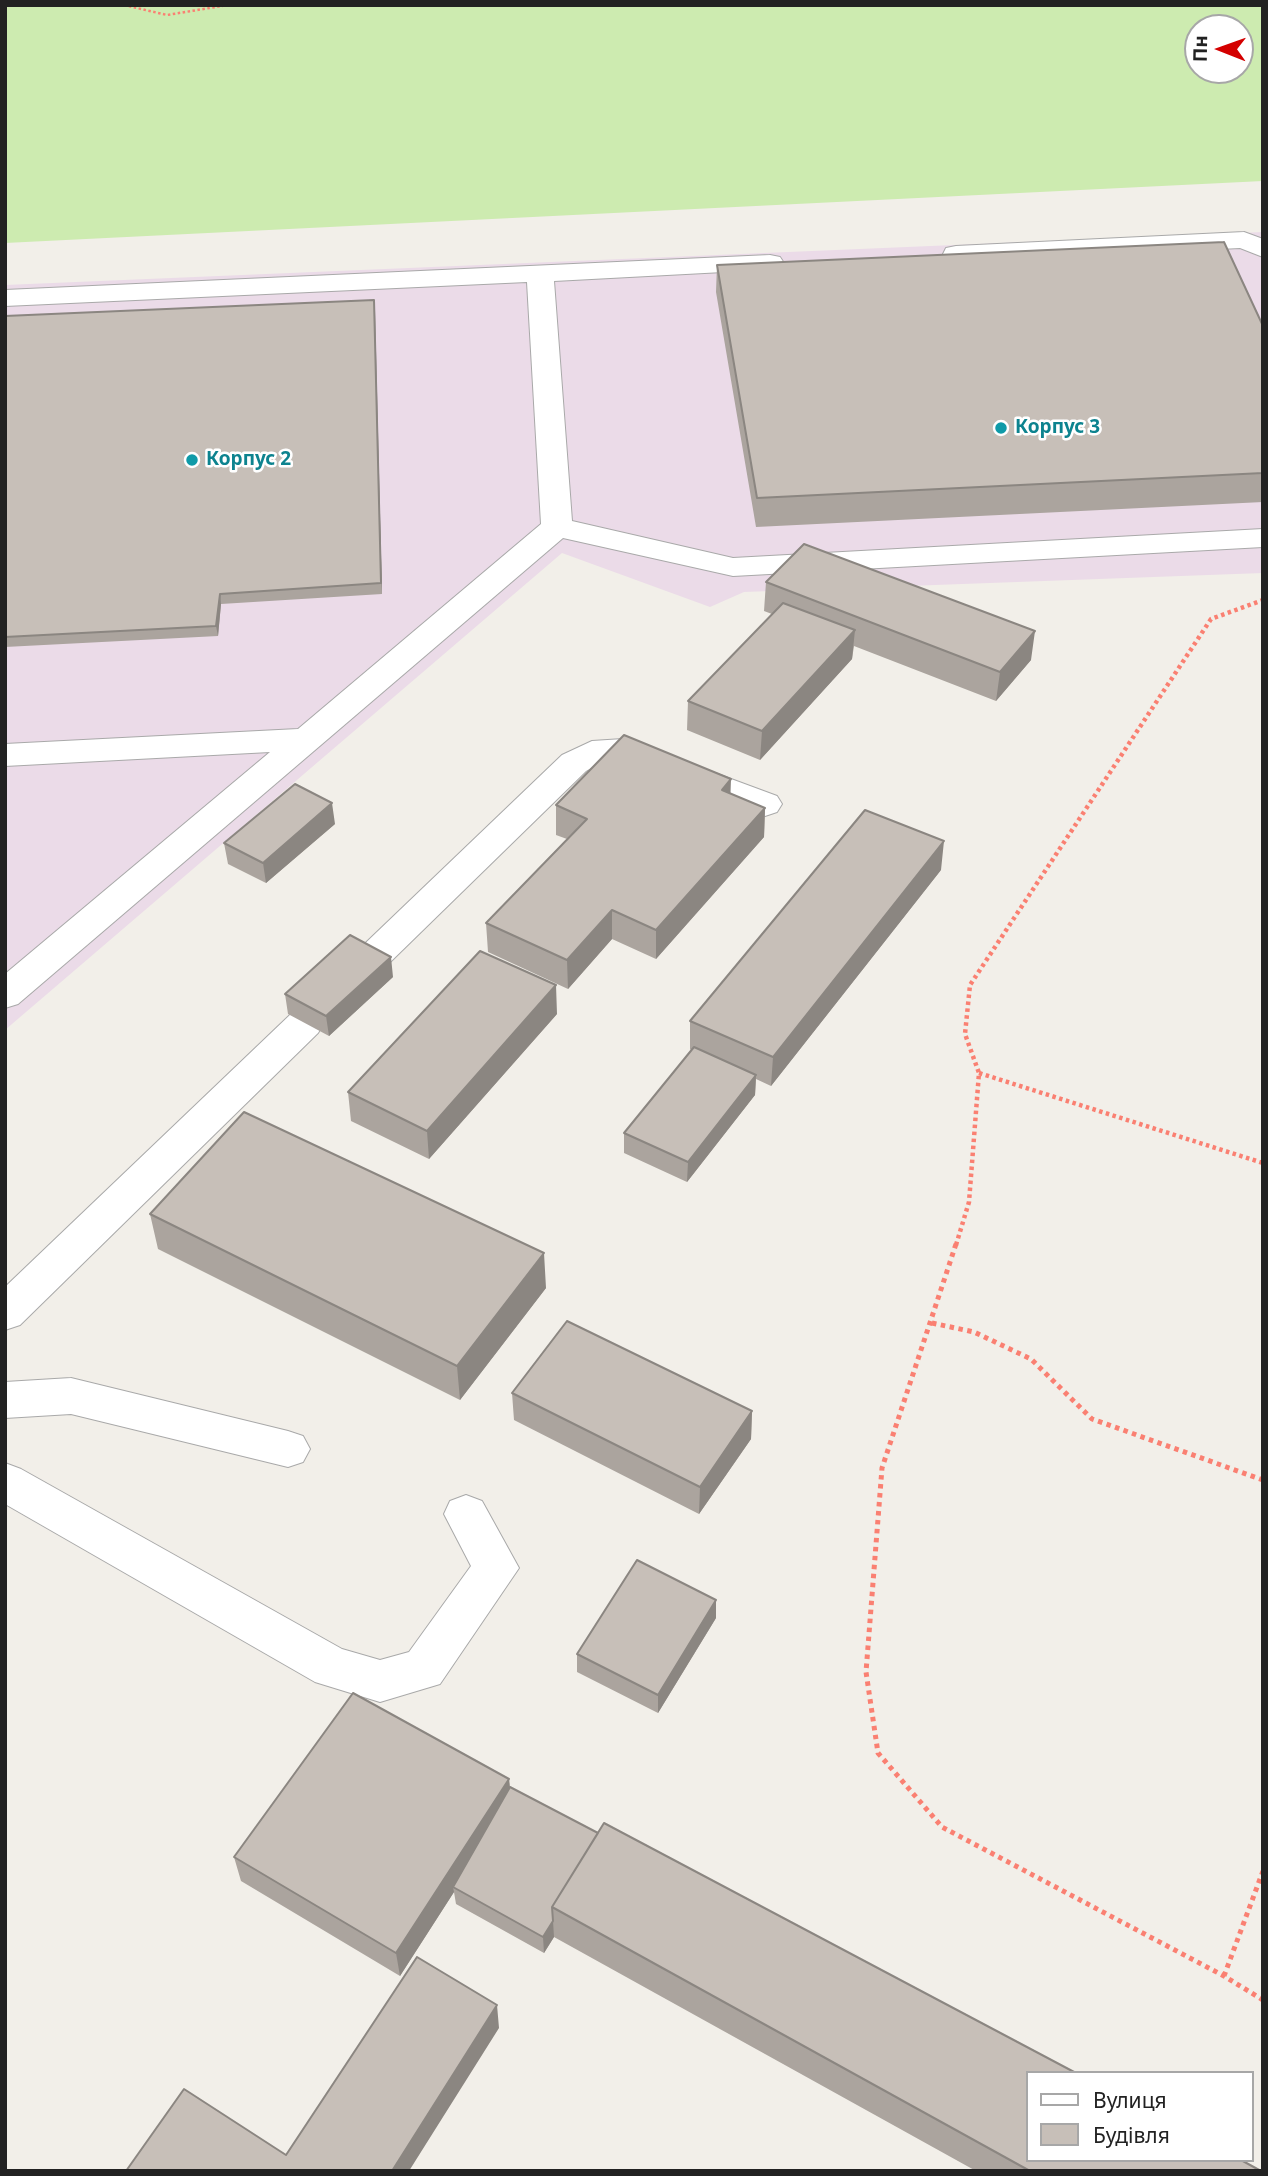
<!DOCTYPE html>
<meta charset="utf-8">
<style>
body{margin:0}
#map{position:relative;width:1268px;height:2176px;overflow:hidden;background:#f2efe9;font-family:"Noto Sans",sans-serif}
canvas{display:block}
.frame{position:absolute;inset:0;border:7px solid #222;pointer-events:none}
.legend{position:absolute;left:1026px;top:2071px;width:228px;height:91px;box-sizing:border-box;background:#fff;border:2px solid #a7a7a7;margin:0;padding:9px 12px;list-style:none;font-size:21px;color:#222}
.legend li{display:flex;align-items:center;gap:14px;height:35px}
.legend b{width:35px;border:2px solid #a7a7a7}
.north{position:absolute;left:1184px;top:14px;width:70px;height:70px;box-sizing:border-box;background:#fff;border:2px solid #a7a7a7;border-radius:50%;rotate:271deg;font-size:19px;font-weight:700;line-height:28px;text-align:center;color:#222}
.north::after{content:'';display:block;margin:auto;width:24px;height:32px;background:#d40000;clip-path:polygon(50% 0,100% 100%,50% 72%,0 100%)}
</style>
<div id="map">
<canvas width="1268" height="2176"></canvas>
<div class="frame"></div>
<ul class="legend">
<li><b style="height:9px;background:#fff"></b>Вулиця</li>
<li><b style="height:19px;background:#c7bfb8"></b>Будівля</li>
</ul>
<div class="north">Пн</div>
</div>
<script>
const g = document.querySelector('canvas').getContext('2d');
g.lineJoin = 'round';
function paint(path, color) { g.fillStyle = color; g.fill(path, 'evenodd'); }
const poly = rows => new Path2D(rows.map(r => 'M' + r).join(''));
function strokePath(path, color, width, dash) { g.strokeStyle = color; g.lineWidth = width; g.lineCap = dash ? 'butt' : 'round'; g.setLineDash(dash || []); g.stroke(path); }
function drawText(font, color, halo, rows, align = 'center') {
  g.font = font + ' "Noto Sans",sans-serif'; g.lineWidth = 5; g.setLineDash([]); g.textBaseline = 'middle'; g.strokeStyle = halo; g.fillStyle = color; for (const [text, x, y, turn = 0] of rows) {
    g.save(); g.translate(x, y); g.rotate((+turn || 0) * Math.PI / 180); g.textAlign = isNaN(turn) ? turn : align; if (halo) g.strokeText(text, 0, 0); g.fillText(text, 0, 0); g.restore();
  }
}
paint(poly([
 [1263,232,1263,573,744,592,710,607,562,553,5,1030,5,285]
]), '#ebdbe8');
paint(poly([
 [5,5,1263,5,1263,181,5,243],
 [1198,28,1240,28,1240,70,1198,70]
]), '#cdebb0');
const minor = poly([
 [1244,232,1263,239,1263,257,1240,248,956,262,946,260,943,254,946,248,956,246,1244,232],
 [770,255,780,257,784,263,780,269,554,281,572,521,733,558,1263,529,1263,547,733,576,563,538,18,1004,5,1008,5,974,270,752,5,766,5,744,298,729,541,524,527,282,5,306,5,290,770,255],
 [623,739,777,796,782,804,777,812,765,816,620,761,600,763,586,771,380,972,367,976,354,972,349,963,354,954,562,755,592,741,623,739],
 [305,1009,318,1013,324,1023,318,1033,20,1325,5,1330,5,1287,292,1013,305,1009],
 [71,1378,288,1431,303,1436,310,1449,303,1462,288,1467,71,1414,5,1418,5,1382,71,1378],
 [5,1463,21,1469,342,1649,380,1660,409,1652,471,1566,444,1514,450,1501,466,1495,482,1501,519,1568,440,1684,380,1702,315,1682,5,1504,5,1463]
]);
strokePath(minor, '#a9a9a9', 2);
strokePath(poly([
 [124,5,167,15,228,5]
]), '#fa8072', 2.5, [2.5, 2.5]);
strokePath(poly([
 [979,1073,1263,1163],
 [956,1245,969,1202,979,1073,965,1034,970,985,1211,619,1263,600]
]), '#fa8072', 4.5, [3.5, 3.5]);
strokePath(poly([
 [956,1244,882,1468,866,1672,878,1753,942,1827,1224,1976,1263,2000],
 [932,1323,974,1332,1031,1359,1092,1419,1263,1480],
 [1224,1976,1263,1871]
]), '#fa8072', 5, [4.5, 4.5]);
paint(minor, '#fff');
paint(poly([
 [717,265,1263,326,1263,502,756,527,716,292],
 [374,300,382,594,221,604,218,636,5,647,5,316],
 [766,582,1031,660,996,701,854,646,852,659,760,760,687,730,688,701,772,614,764,611],
 [731,794,765,808,764,837,656,959,612,939,568,989,488,952,486,923,567,839,556,835,556,805],
 [335,824,266,883,228,864,224,843],
 [941,870,771,1086,756,1079,755,1095,687,1182,624,1153,624,1133,691,1050,690,1049,690,1021],
 [393,977,329,1036,288,1014,285,994],
 [557,1014,429,1159,351,1121,348,1092],
 [150,1214,546,1288,460,1400,158,1249],
 [512,1393,752,1411,751,1439,699,1514,514,1420],
 [716,1618,658,1713,577,1672,577,1654],
 [509,1779,510,1787,598,1833,1261,2171,976,2171,554,1937,544,1953,456,1904,454,1892,400,1976,241,1881,234,1857]
]), '#aba49e');
paint(poly([
 [374,300,375,310,382,594,381,583],
 [220,594,221,604,218,636,216,626],
 [855,630,852,659,760,760,762,731],
 [1035,631,1031,660,996,701,1000,672],
 [731,779,730,808,722,790],
 [332,803,335,824,266,883,263,863],
 [765,808,764,837,656,959,656,930],
 [944,841,941,870,771,1086,773,1057],
 [612,910,612,939,568,989,567,960],
 [391,957,393,977,329,1036,326,1016],
 [556,985,557,1014,429,1159,427,1131],
 [756,1075,755,1095,687,1182,688,1162],
 [544,1253,546,1288,460,1400,457,1366],
 [752,1411,751,1439,699,1514,700,1487],
 [716,1600,716,1618,658,1713,658,1695],
 [509,1779,511,1804,453,1887,454,1892,400,1976,396,1953],
 [553,1921,554,1937,544,1953,543,1937],
 [497,2005,499,2028,409,2171,392,2171]
]), '#8b8681');
const building = poly([
 [1224,242,1263,326,1263,473,757,498,717,265,1224,242],
 [374,300,381,583,220,594,216,626,5,637,5,316,374,300],
 [804,544,1035,631,1000,672,766,582,804,544],
 [783,603,855,630,762,731,688,701,783,603],
 [624,735,731,779,722,790,765,808,656,930,612,910,567,960,486,923,587,819,556,805,624,735],
 [295,784,332,803,263,863,224,843,295,784],
 [865,810,944,841,773,1057,690,1021,865,810],
 [350,935,391,957,326,1016,285,994,350,935],
 [480,951,556,985,427,1131,348,1092,480,951],
 [694,1047,756,1075,688,1162,624,1133,694,1047],
 [244,1112,544,1253,457,1366,150,1214,244,1112],
 [567,1321,752,1411,700,1487,512,1393,567,1321],
 [637,1560,716,1600,658,1695,577,1654,637,1560],
 [353,1693,509,1779,396,1953,234,1857,353,1693],
 [510,1787,598,1833,552,1907,553,1921,543,1937,453,1887,510,1787],
 [604,1823,1076,2073,1028,2073,1028,2160,1241,2160,1261,2171,1030,2171,552,1907,604,1823],
 [417,1957,497,2005,392,2171,126,2171,184,2089,286,2155,417,1957]
]);
paint(building, '#c7bfb8');
strokePath(building, '#8b8681', 2);
for (const [x, y, r, color] of [
 [1001,428,7,"#0f9aa8"],
 [192,460,7,"#0f9aa8"]
]) { const dot = new Path2D(); dot.arc(x, y, r, 0, 2 * Math.PI); g.fillStyle = color; g.fill(dot); strokePath(dot, '#fff', 2.5); }
drawText('bold 19px', '#0d838f', '#fff', [
 ["Корпус 3",1015,428],
 ["Корпус 2",206,460]
], 'left');
</script>
